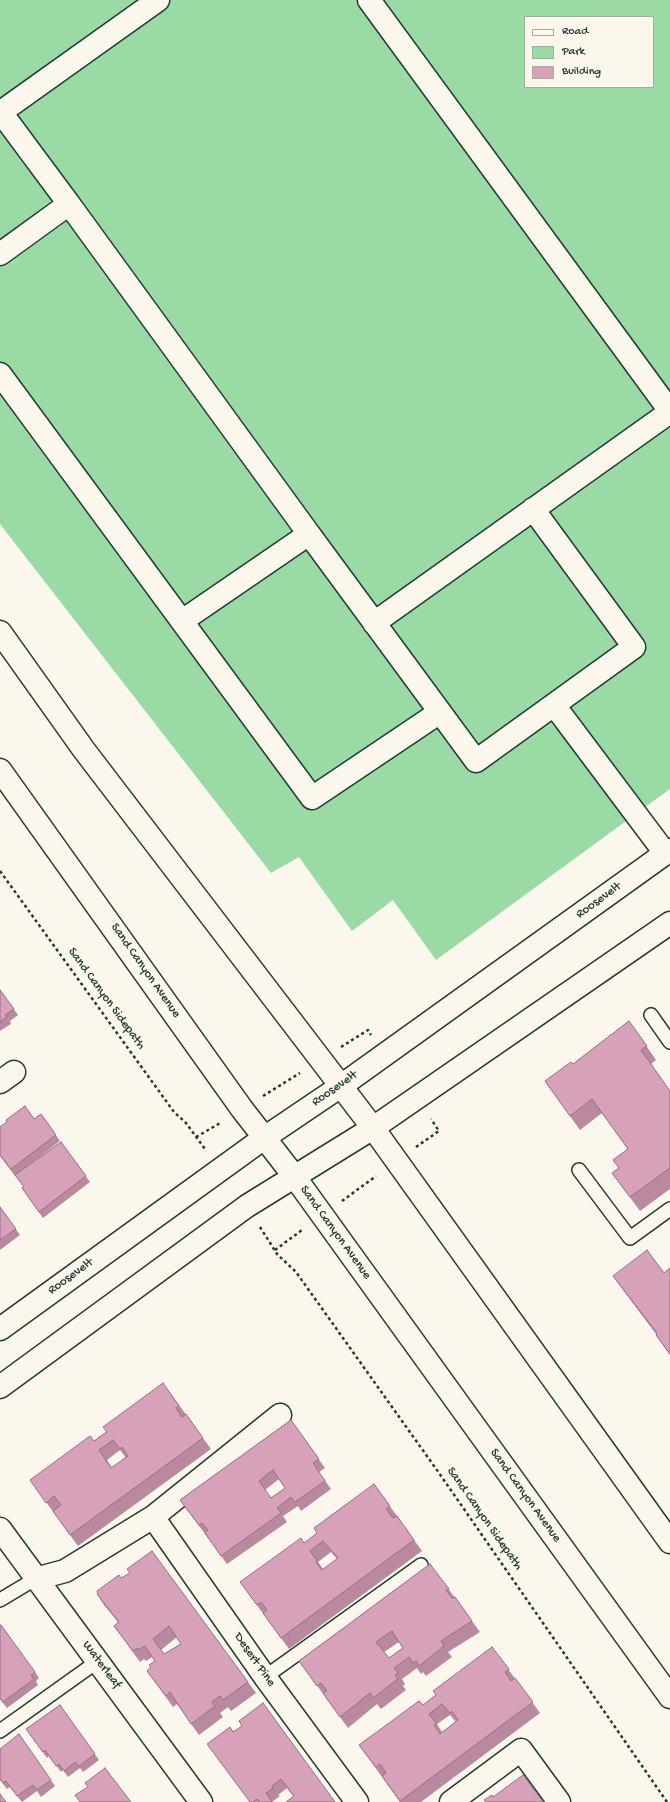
<!DOCTYPE html>
<style>
body{margin:0}
#map{position:relative;width:670px;height:1802px;overflow:hidden;background:#fbf7ec;font-family:"Gochi Hand",sans-serif}
canvas{display:block}
.legend{position:absolute;left:524px;top:16px;width:130px;height:72px;box-sizing:border-box;background:#fbf7ec;border:1px solid #a3ada2;margin:0;padding:5px 7px;list-style:none;font-size:12px;color:#1f3d34}
.legend li{display:flex;align-items:center;gap:8px;height:20px}
.legend b{width:20px;border:1px solid #a3ada2}
</style>
<div id="map">
<canvas width="670" height="1802"></canvas>
<ul class="legend">
<li><b style="height:5px;background:#fbf7ec"></b>Road</li>
<li><b style="height:11px;background:#9adaa4"></b>Park</li>
<li><b style="height:11px;background:#d7a1b9"></b>Building</li>
</ul>
</div>
<script>
const g = document.querySelector('canvas').getContext('2d');
g.lineJoin = 'round';
function paint(path, color) { g.fillStyle = color; g.fill(path, 'evenodd'); }
const poly = rows => new Path2D(rows.map(r => 'M' + r).join(''));
function strokePath(path, color, width, dash) { g.strokeStyle = color; g.lineWidth = width; g.lineCap = dash ? 'butt' : 'round'; g.setLineDash(dash || []); g.stroke(path); }
function drawText(font, color, halo, rows, align = 'center') {
  g.font = font + ' "Gochi Hand",sans-serif'; g.lineWidth = 4; g.setLineDash([]); g.textBaseline = 'middle'; g.strokeStyle = halo; g.fillStyle = color; for (const [text, x, y, turn = 0] of rows) {
    g.save(); g.translate(x, y); g.rotate((+turn || 0) * Math.PI / 180); g.textAlign = isNaN(turn) ? turn : align; if (halo) g.strokeText(text, 0, 0); g.fillText(text, 0, 0); g.restore();
  }
}
paint(poly([
 [0,0,670,0,670,789,436,960,393,900,352,931,299,857,271,873,0,524],
 [525,17,653,17,653,87,525,87]
]), '#9adaa4');
const lane = poly([
 [651,1015,670,1042],
 [579,1170,630,1238,670,1209],
 [0,1600,35,1579],
 [265,1677,421,1565],
 [0,1731,98,1661]
]);
const street = poly([
 [369,0,670,411],
 [0,111,69,204,0,254],
 [1,112,158,0],
 [69,204,309,534,182,621],
 [0,374,312,798,440,712],
 [309,534,476,761,634,647,533,509],
 [374,623,670,412],
 [554,705,665,853],
 [0,1082,14,1072],
 [341,1086,670,850],
 [373,1128,670,923],
 [153,1517,265,1677,357,1802],
 [0,1529,201,1802],
 [35,1579,65,1571,153,1517,280,1415],
 [451,1802,521,1750,559,1802]
]);
const secondary = poly([
 [0,632,84,750,373,1128,670,1542],
 [0,770,242,1109,294,1176,670,1697],
 [0,1329,264,1138,341,1086],
 [0,1387,247,1206,373,1128]
]);
strokePath(lane, '#1f3d34', 16);
strokePath(street, '#1f3d34', 25);
strokePath(secondary, '#1f3d34', 25);
strokePath(poly([
 [0,871,174,1112,186,1123,205,1149],
 [341,1047,368,1030,371,1035],
 [263,1096,300,1073],
 [196,1137,222,1122],
 [416,1147,439,1131,431,1119],
 [342,1201,376,1176],
 [260,1227,277,1254,296,1272,439,1473,667,1802],
 [275,1250,302,1230]
]), '#1f3d34', 2.5, [3, 3]);
strokePath(lane, '#fbf7ec', 13);
strokePath(street, '#fbf7ec', 22);
strokePath(secondary, '#fbf7ec', 22);
paint(poly([
 [0,990,18,1015,10,1021,11,1024,0,1031],
 [629,1021,656,1060,651,1064,670,1091,670,1189,640,1211,612,1173,619,1168,613,1160,628,1149,602,1113,580,1130,545,1081,573,1064],
 [41,1114,60,1141,15,1176,0,1156,34,1119],
 [61,1142,90,1182,43,1218,22,1188],
 [0,1207,20,1235,0,1250],
 [670,1268,670,1355,656,1335,656,1334,623,1290,613,1276,664,1273],
 [163,1383,211,1449,78,1546,30,1480,94,1441,106,1432],
 [120,1450,126,1458,112,1468,107,1460],
 [291,1420,325,1468,319,1472,331,1489,301,1511,298,1506,283,1516,287,1522,227,1564,205,1534,180,1500],
 [279,1479,285,1488,271,1498,265,1490],
 [374,1484,422,1551,289,1649,248,1593],
 [331,1552,337,1559,323,1569,318,1562],
 [430,1564,480,1632,448,1652,452,1657,426,1676,423,1672,421,1674,417,1668,402,1679,405,1684,403,1686,406,1690,381,1709,377,1704,348,1728,299,1661],
 [399,1642,403,1648,389,1658,384,1652],
 [121,1578,248,1682,256,1693,231,1711,228,1707,220,1713,223,1717,199,1735,177,1704,173,1707,147,1671,151,1667,155,1661,152,1657,146,1661,144,1659,140,1662,114,1626,118,1622,104,1605,97,1594],
 [177,1637,181,1644,164,1654,161,1650],
 [492,1647,540,1713,421,1802,400,1802,359,1745,423,1705,436,1695],
 [450,1715,456,1722,442,1732,437,1724],
 [35,1672,39,1678,36,1681,38,1685,7,1708,0,1699],
 [60,1705,99,1760,83,1772,80,1768,68,1777,63,1770,61,1772,49,1756,47,1758,26,1729],
 [233,1732,335,1802,293,1796,287,1788,278,1795,280,1796,272,1802,250,1802],
 [19,1734,55,1786,41,1797,37,1791,22,1802,10,1787,7,1789,0,1780]
]), '#b98a9f');
const building = poly([
 [0,990,14,1009,5,1015,7,1017,0,1022,0,990],
 [629,1021,647,1046,641,1050,670,1091,670,1168,630,1197,612,1173,619,1168,613,1160,628,1149,592,1099,570,1116,545,1081,571,1062,573,1064,629,1021],
 [25,1106,34,1119,41,1114,56,1135,11,1169,0,1155,0,1127,7,1122,6,1120,25,1106],
 [61,1142,86,1176,39,1212,22,1188,24,1187,15,1175,61,1142],
 [0,1207,16,1229,0,1240,0,1207],
 [647,1250,664,1273,670,1268,670,1354,656,1335,657,1333,613,1276,647,1250],
 [163,1383,179,1406,176,1408,182,1417,186,1414,203,1438,70,1535,53,1511,61,1505,54,1496,46,1503,30,1480,90,1436,94,1441,107,1432,103,1427,163,1383],
 [113,1440,120,1449,122,1447,128,1456,111,1468,99,1450,113,1440],
 [291,1420,319,1459,313,1463,325,1481,295,1502,291,1497,277,1508,281,1513,221,1556,205,1533,208,1530,202,1523,199,1525,180,1500,291,1420],
 [273,1470,285,1488,271,1498,259,1481,273,1470],
 [374,1484,390,1506,386,1509,393,1518,397,1516,414,1540,281,1638,263,1613,267,1610,261,1602,257,1605,240,1582,301,1538,304,1543,317,1533,314,1528,374,1484],
 [323,1541,338,1558,322,1570,316,1562,317,1560,310,1551,323,1541],
 [152,1551,248,1682,223,1700,220,1696,212,1702,215,1706,191,1724,170,1692,166,1696,147,1671,151,1667,149,1665,155,1661,145,1646,138,1650,137,1648,133,1651,114,1626,119,1622,97,1594,98,1593,97,1591,119,1575,121,1578,130,1573,127,1569,152,1551],
 [169,1626,181,1644,164,1654,153,1639,169,1626],
 [430,1564,449,1589,446,1590,452,1598,455,1597,472,1621,441,1641,444,1646,419,1666,416,1661,413,1663,409,1657,394,1668,398,1673,395,1675,398,1679,373,1698,370,1693,340,1717,323,1693,327,1691,321,1683,317,1686,299,1661,430,1564],
 [392,1631,403,1648,389,1658,376,1642,392,1631],
 [1,1625,35,1672,31,1675,34,1679,3,1702,0,1698,0,1626,1,1625],
 [492,1647,509,1669,505,1672,511,1681,515,1678,533,1702,400,1801,382,1776,386,1773,380,1764,376,1767,359,1745,419,1701,423,1705,436,1695,433,1691,492,1647],
 [442,1704,450,1713,452,1711,458,1720,440,1734,434,1725,436,1723,429,1714,442,1704],
 [263,1703,335,1802,286,1802,294,1796,281,1779,272,1786,273,1788,266,1793,272,1802,260,1802,257,1799,253,1802,250,1802,207,1744,230,1727,233,1732,242,1726,239,1721,263,1703],
 [60,1705,95,1754,79,1766,75,1762,64,1771,59,1764,56,1766,45,1750,43,1752,26,1729,60,1705],
 [19,1734,51,1780,37,1790,33,1785,17,1796,6,1781,3,1783,0,1779,0,1749,19,1734],
 [105,1768,131,1802,80,1802,75,1795,88,1787,85,1783,105,1768],
 [523,1775,543,1802,486,1802,484,1800,492,1795,493,1797,523,1775],
 [0,1794,6,1802,0,1802,0,1794]
]);
paint(building, '#d7a1b9');
strokePath(building, '#967182', 1);
drawText('13px', '#1f3d34', '#fbf7ec', [
 ["Roosevelt",599,901,-36],
 ["Sand Canyon Avenue",145,971,55],
 ["Sand Canyon Sidepath",106,999,54],
 ["Roosevelt",335,1089,-35],
 ["Sand Canyon Avenue",335,1233,54],
 ["Roosevelt",71,1277,-36],
 ["Sand Canyon Avenue",525,1496,54],
 ["Sand Canyon Sidepath",484,1519,55],
 ["Desert Pine",254,1660,55],
 ["Waterleaf",101,1665,53]
]);
</script>
